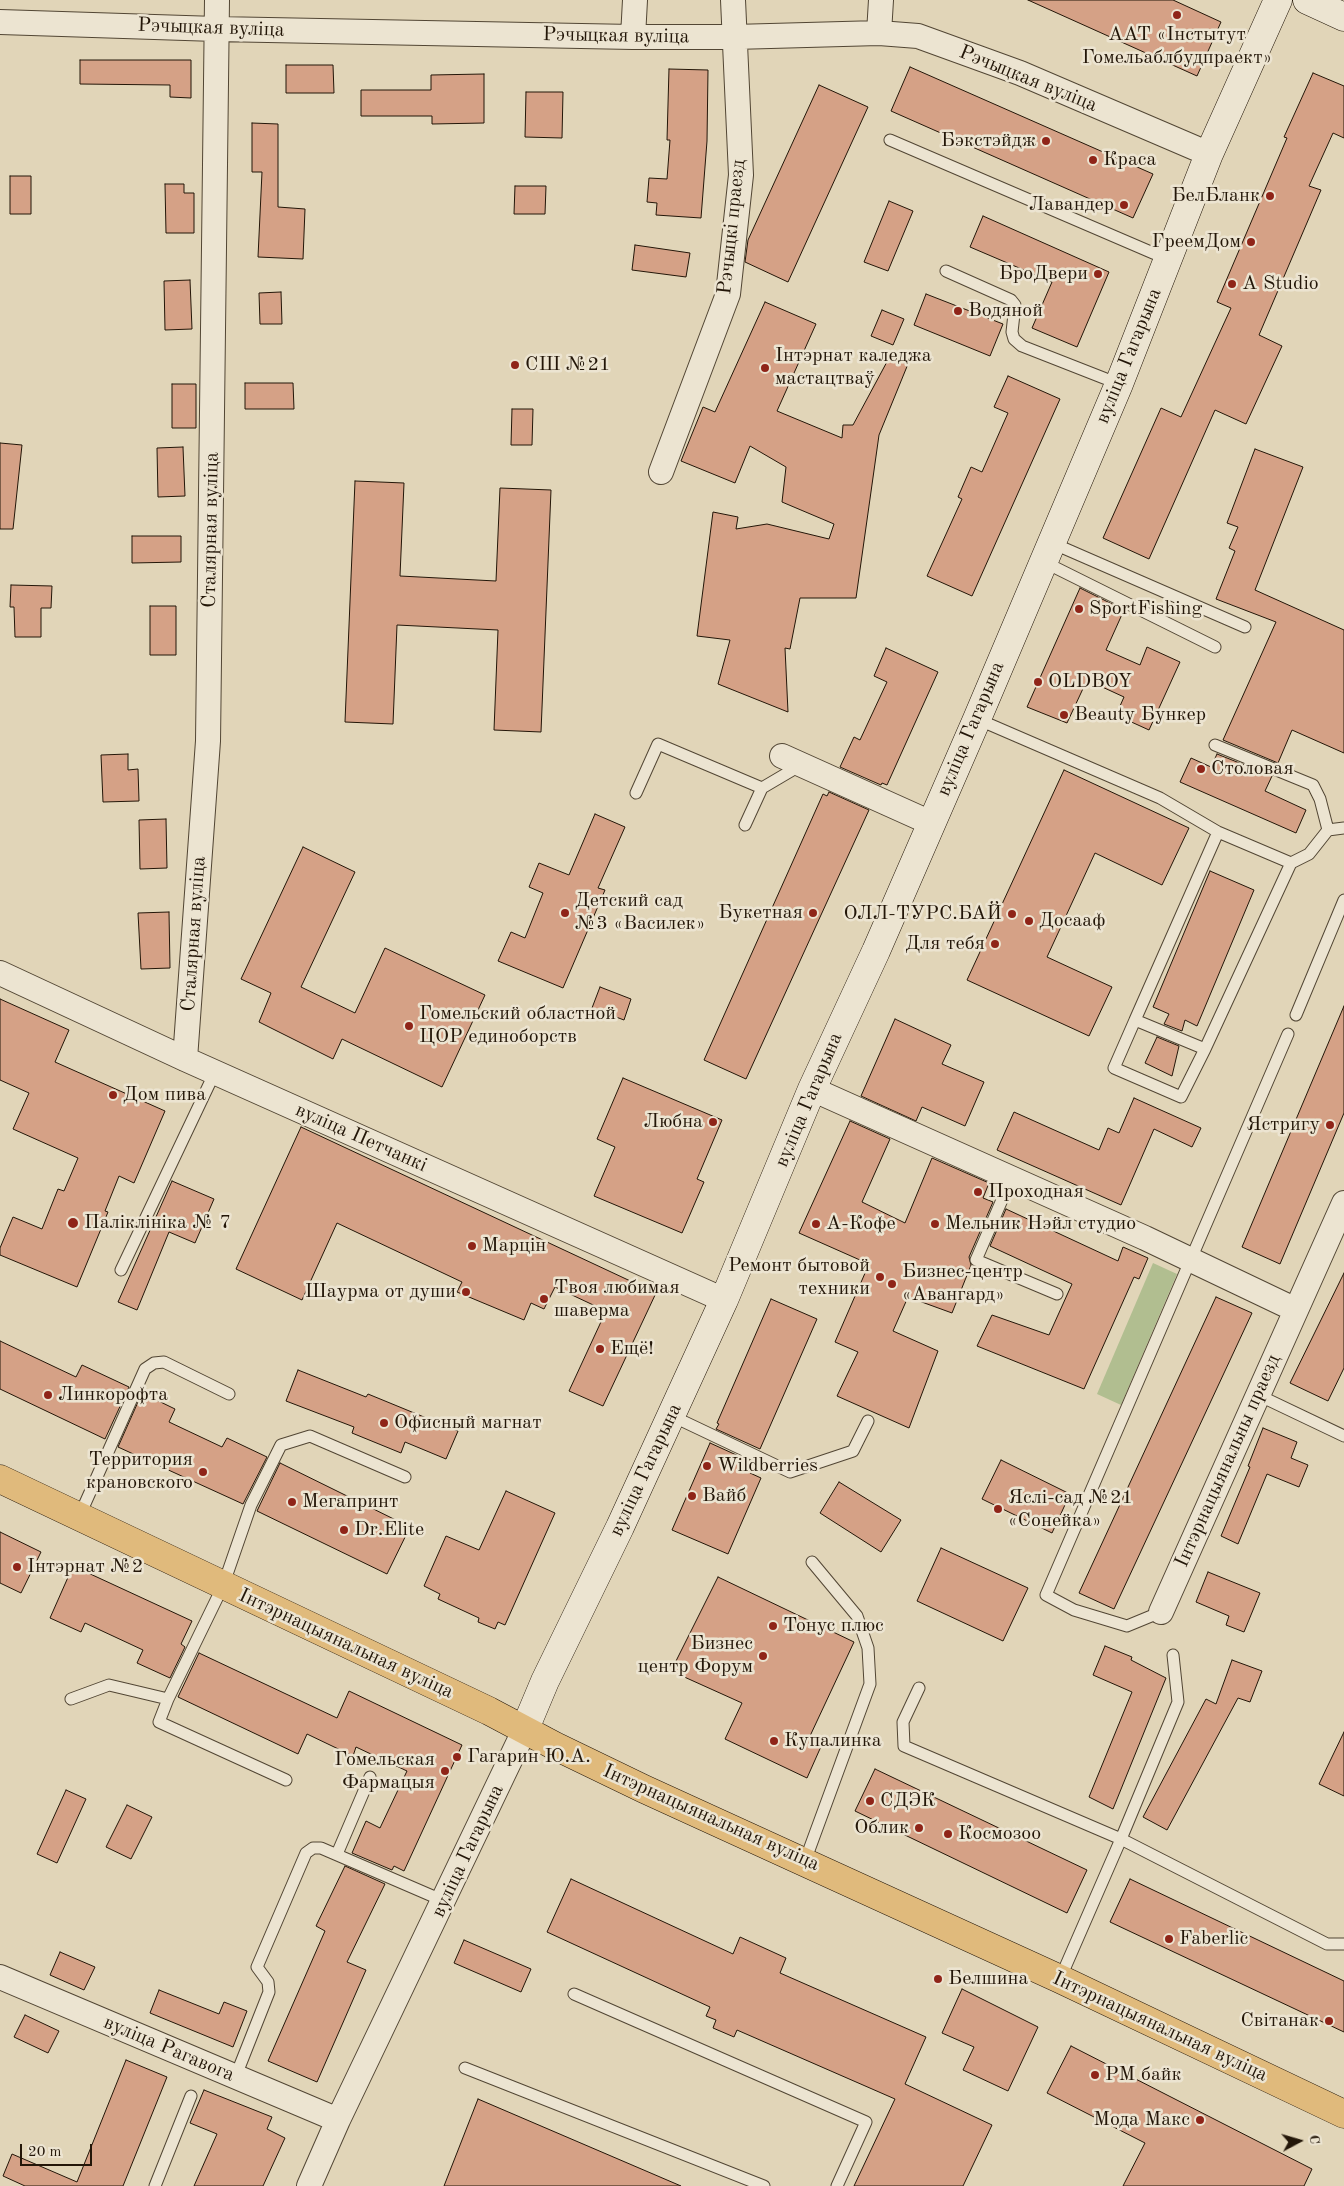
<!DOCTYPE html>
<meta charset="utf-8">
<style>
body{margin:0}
#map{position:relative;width:1344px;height:2186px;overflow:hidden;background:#e1d5b8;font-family:"Old Standard TT",serif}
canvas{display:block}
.north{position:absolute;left:1274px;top:2116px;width:50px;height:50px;-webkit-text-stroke:4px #ece4d1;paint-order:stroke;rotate:84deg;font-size:14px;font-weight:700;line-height:20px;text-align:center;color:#231608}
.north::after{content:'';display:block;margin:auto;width:18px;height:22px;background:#231608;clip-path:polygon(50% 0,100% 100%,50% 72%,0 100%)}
.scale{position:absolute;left:20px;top:2144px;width:72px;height:22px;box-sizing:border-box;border:2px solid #231608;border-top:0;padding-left:6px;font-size:15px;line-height:18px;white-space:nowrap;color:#231608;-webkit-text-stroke:4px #ece4d1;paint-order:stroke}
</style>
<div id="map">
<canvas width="1344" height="2186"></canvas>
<div class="north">С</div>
<div class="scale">20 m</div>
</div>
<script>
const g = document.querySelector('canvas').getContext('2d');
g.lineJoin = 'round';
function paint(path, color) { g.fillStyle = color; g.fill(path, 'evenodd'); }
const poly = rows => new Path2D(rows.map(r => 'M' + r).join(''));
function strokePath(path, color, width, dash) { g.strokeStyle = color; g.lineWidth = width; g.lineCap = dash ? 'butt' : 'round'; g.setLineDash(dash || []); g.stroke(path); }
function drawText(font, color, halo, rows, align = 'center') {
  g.font = font + ' "Old Standard TT",serif'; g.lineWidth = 5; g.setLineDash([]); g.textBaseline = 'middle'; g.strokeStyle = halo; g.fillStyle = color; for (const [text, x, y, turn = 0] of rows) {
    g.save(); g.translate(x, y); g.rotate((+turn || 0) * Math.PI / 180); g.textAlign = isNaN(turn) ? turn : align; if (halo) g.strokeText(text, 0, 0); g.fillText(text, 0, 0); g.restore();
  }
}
paint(poly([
 [1153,1263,1177,1274,1121,1405,1097,1394]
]), '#b1be90');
const building = poly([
 [1028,0,1173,0,1221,22,1197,76,1028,0],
 [80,60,191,60,191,98,170,97,170,85,80,84,80,60],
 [286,65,333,65,334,93,286,93,286,65],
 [910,67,1153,174,1133,218,891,111,910,67],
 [669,69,708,70,707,141,701,218,656,215,657,203,647,202,649,178,667,179,670,140,667,140,669,69],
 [1313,73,1344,86,1344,138,1333,133,1309,186,1321,190,1259,335,1282,346,1246,424,1215,410,1149,559,1103,538,1161,408,1181,417,1231,308,1217,302,1287,138,1284,137,1313,73],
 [484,74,484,123,432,124,432,116,361,116,361,90,431,90,431,75,484,74],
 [819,85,868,107,788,282,745,262,748,240,819,85],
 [526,92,563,92,562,138,525,137,526,92],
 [252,123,278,124,278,207,305,209,303,259,258,257,262,172,252,172,252,123],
 [10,176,31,176,31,214,10,214,10,176],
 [165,184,184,184,184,193,194,193,194,233,166,233,165,184],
 [515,186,546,186,545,214,514,214,515,186],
 [889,201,913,211,888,271,864,262,889,201],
 [983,216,1109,272,1077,347,1032,328,1052,282,970,247,983,216],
 [635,245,690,253,686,277,632,270,635,245],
 [190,280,192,329,165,330,164,281,190,280],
 [281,292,282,324,260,324,259,293,281,292],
 [926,294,1003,324,990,356,914,325,926,294],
 [765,302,816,324,777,411,842,438,843,425,853,425,889,358,908,364,879,435,856,598,800,598,790,649,785,648,788,712,718,684,730,640,697,636,713,512,738,517,736,529,767,524,829,539,834,524,782,502,786,467,750,446,735,483,681,461,703,407,715,412,765,302],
 [882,310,904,319,893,345,871,336,882,310],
 [1008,376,1060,399,972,596,927,576,962,499,958,497,971,467,982,472,1008,413,994,407,1008,376],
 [245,383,293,383,294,409,245,409,245,383],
 [172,384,196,384,196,428,172,428,172,384],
 [512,409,533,409,532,445,511,445,512,409],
 [0,443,22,445,13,529,0,529,0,443],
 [183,447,185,496,158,497,157,448,183,447],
 [1255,449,1303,467,1255,590,1344,630,1344,753,1292,730,1278,763,1223,740,1276,622,1216,599,1235,551,1229,548,1238,527,1227,523,1255,449],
 [355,481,404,483,400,576,496,581,500,488,551,490,541,732,494,730,498,630,397,625,393,724,345,722,355,481],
 [132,536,181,536,181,562,132,563,132,536],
 [11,585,52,586,51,608,41,608,41,637,15,637,14,607,10,607,11,585],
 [1080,588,1124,610,1106,650,1140,665,1147,647,1180,662,1149,730,1116,715,1124,697,1087,680,1067,723,1027,707,1080,588],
 [150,606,176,606,176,655,150,655,150,606],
 [886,648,938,672,887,785,882,783,881,785,840,767,854,737,860,740,887,682,874,676,886,648],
 [128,754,128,770,138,769,139,801,103,802,101,755,128,754],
 [1217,754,1272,776,1265,791,1306,810,1296,833,1180,782,1191,758,1211,767,1217,754],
 [1064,770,1189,828,1162,885,1095,853,1047,957,1112,987,1089,1036,967,980,1064,770],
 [829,792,869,810,746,1079,704,1060,823,794,827,796,829,792],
 [595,814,625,827,598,888,605,890,563,988,498,961,511,932,525,938,543,893,529,887,539,863,569,875,595,814],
 [166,819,167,868,140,869,139,820,166,819],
 [303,847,355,872,301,987,355,1013,385,948,485,995,442,1087,342,1039,333,1059,259,1022,271,993,241,979,303,847],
 [1210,871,1254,890,1197,1026,1185,1020,1182,1031,1164,1024,1169,1014,1153,1007,1210,871],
 [169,912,170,968,141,969,138,913,169,912],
 [600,987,631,999,624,1020,592,1008,600,987],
 [0,999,69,1030,55,1062,165,1111,134,1183,119,1176,105,1211,108,1212,77,1287,0,1255,0,1248,13,1217,42,1229,58,1189,64,1191,78,1158,13,1129,29,1093,0,1080,0,999],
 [1344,1006,1344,1113,1280,1264,1242,1247,1344,1006],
 [895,1019,951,1045,942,1064,984,1082,965,1126,922,1107,916,1121,861,1096,895,1019],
 [1157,1037,1179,1046,1172,1076,1145,1063,1157,1037],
 [623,1078,722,1120,697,1179,704,1182,682,1233,594,1196,615,1147,597,1139,623,1078],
 [1134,1098,1201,1128,1192,1147,1154,1129,1121,1205,997,1150,1014,1112,1099,1150,1108,1128,1119,1133,1134,1098],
 [850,1121,890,1139,862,1202,905,1223,932,1158,989,1183,983,1198,993,1202,969,1257,971,1265,952,1313,908,1297,893,1331,938,1351,909,1428,837,1396,858,1352,835,1342,869,1264,799,1233,850,1121],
 [301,1127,656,1293,603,1406,569,1391,606,1311,555,1287,544,1309,531,1303,524,1320,457,1292,462,1282,337,1223,302,1300,236,1269,301,1127],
 [172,1181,214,1199,195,1243,169,1232,137,1310,118,1302,172,1181],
 [1006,1209,1118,1261,1123,1247,1148,1258,1139,1279,1134,1277,1084,1389,977,1346,992,1315,1049,1335,1072,1284,990,1246,1006,1209],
 [1344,1273,1344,1368,1328,1401,1290,1383,1344,1273],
 [1216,1297,1252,1313,1114,1609,1079,1593,1216,1297],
 [771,1299,817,1319,760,1449,716,1429,719,1424,717,1423,771,1299],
 [0,1341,76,1377,82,1365,129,1387,105,1439,0,1389,0,1341],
 [298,1370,366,1397,368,1394,458,1431,446,1459,405,1442,401,1453,352,1433,354,1427,286,1401,298,1370],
 [142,1393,175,1409,169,1422,222,1447,227,1438,267,1457,243,1504,118,1447,142,1393],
 [1263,1428,1297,1442,1291,1458,1308,1465,1299,1487,1267,1474,1238,1544,1221,1536,1250,1467,1248,1466,1263,1428],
 [710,1443,754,1463,750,1473,761,1478,728,1554,672,1530,710,1443],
 [1001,1460,1070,1494,1052,1533,982,1499,1001,1460],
 [280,1463,410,1527,387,1574,257,1511,280,1463],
 [839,1482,901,1520,881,1552,820,1513,839,1482],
 [506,1491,555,1513,505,1625,498,1622,495,1629,478,1622,479,1618,438,1599,440,1594,424,1586,446,1536,479,1550,506,1491],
 [0,1532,41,1552,21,1593,0,1583,0,1532],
 [941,1548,1028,1588,1003,1641,917,1601,941,1548],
 [73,1566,192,1621,181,1644,185,1647,170,1678,137,1663,143,1650,85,1623,81,1632,50,1618,73,1566],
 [1208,1572,1260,1593,1244,1632,1226,1625,1229,1616,1196,1602,1208,1572],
 [718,1577,854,1642,810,1736,823,1742,807,1778,725,1739,742,1703,671,1671,718,1577],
 [1105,1646,1132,1657,1131,1660,1166,1678,1113,1809,1089,1797,1132,1692,1093,1675,1105,1646],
 [199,1653,337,1718,349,1691,462,1745,404,1871,394,1866,392,1870,352,1853,366,1821,380,1828,407,1771,356,1747,353,1756,307,1734,298,1754,178,1697,199,1653],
 [1232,1660,1262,1671,1250,1702,1238,1698,1167,1830,1143,1817,1206,1699,1216,1704,1232,1660],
 [1344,1732,1344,1796,1319,1784,1344,1732],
 [875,1769,1087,1870,1067,1913,855,1811,875,1769],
 [66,1790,86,1799,57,1863,37,1854,66,1790],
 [127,1805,152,1817,131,1859,106,1847,127,1805],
 [345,1866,385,1884,347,1962,366,1970,317,2082,268,2061,325,1931,316,1926,345,1866],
 [571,1879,733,1954,740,1937,786,1958,780,1973,926,2037,905,2084,992,2125,963,2186,854,2186,895,2099,737,2030,734,2037,713,2028,716,2020,706,2016,710,2007,547,1932,571,1879],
 [1130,1879,1344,1981,1344,2032,1110,1922,1130,1879],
 [464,1940,531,1969,521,1992,454,1963,464,1940],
 [60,1952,95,1967,84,1990,50,1975,60,1952],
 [962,1989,1038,2027,1008,2091,963,2070,974,2047,942,2033,962,1989],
 [159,1990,219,2014,224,2002,247,2011,233,2047,150,2013,159,1990],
 [25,2015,59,2031,48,2053,14,2037,25,2015],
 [1071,2046,1312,2169,1304,2186,1123,2186,1145,2143,1047,2093,1071,2046],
 [126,2060,167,2077,123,2186,25,2186,3,2176,12,2154,77,2182,126,2060],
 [204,2090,272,2117,267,2129,285,2138,263,2186,194,2186,217,2134,190,2123,204,2090],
 [478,2099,681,2186,444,2186,478,2099]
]);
paint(building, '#d5a186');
strokePath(building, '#231608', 1);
const lane = poly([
 [890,140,1167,259],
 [946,271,1011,300,1015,305,1012,332,1014,339,1022,346,1119,384],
 [1052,543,1245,627],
 [1044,562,1215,647],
 [977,719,1160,798,1218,832,1291,863,1205,1049,1135,1020,1218,832],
 [1215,745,1313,785,1320,799,1328,830,1344,828],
 [636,793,658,744,762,788],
 [745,825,762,788,801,765],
 [1291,863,1309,854,1328,830],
 [1296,1015,1344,900],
 [1135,1020,1114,1068,1181,1097,1205,1049],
 [1011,1179,976,1260,1057,1294],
 [121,1270,215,1072],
 [1258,1395,1344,1436],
 [672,1416,790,1472,853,1451,868,1421],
 [79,1517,145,1369,154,1363,164,1362,229,1394],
 [1161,1612,1127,1626,1074,1610,1046,1595,1288,1034],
 [1173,1655,1178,1702,1121,1839,1327,1944,1344,1944],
 [919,1688,903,1722,904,1746,1121,1839,1060,1979],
 [71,1699,109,1685,168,1699,223,1586,251,1505,281,1445,310,1436,405,1477],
 [168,1699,159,1722,286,1780],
 [337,1854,370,1777],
 [805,1861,870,1684,868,1648,857,1616,812,1562],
 [574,1994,866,2122,837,2186],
 [465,2068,764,2186],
 [235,2078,269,1992,268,1982,257,1967,306,1853,313,1848,321,1848,444,1901],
 [155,2186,191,2096]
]);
const street = poly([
 [0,22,216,29,633,37,734,37,879,33,918,36,1020,73,1209,154],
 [879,33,881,0],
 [633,37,635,0],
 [661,472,728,294,741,175,733,0],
 [782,756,931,823],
 [0,973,185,1059,724,1300],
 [185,1059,208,741,217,0],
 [812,1089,1145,1238,1296,1310],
 [1161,1612,1344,1203],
 [0,1977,338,2120],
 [309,2186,338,2120,524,1731]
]);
const secondary = poly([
 [1307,0,1344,17],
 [524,1731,545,1681,620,1527,724,1300,812,1089,876,951,977,719,1119,384,1209,154,1278,0]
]);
const primary = poly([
 [0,1479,489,1711,555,1746,644,1789,1060,1979,1344,2114]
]);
strokePath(lane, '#524634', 13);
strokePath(street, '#524634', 26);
strokePath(secondary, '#231608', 29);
strokePath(primary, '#231608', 29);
strokePath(lane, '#ece4d1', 11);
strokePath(street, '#ece4d1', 24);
strokePath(secondary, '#ece4d1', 28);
strokePath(primary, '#e0ba7c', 28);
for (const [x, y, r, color] of [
 [1177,15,5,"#8f2418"],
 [1046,141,5,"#8f2418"],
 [1093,160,5,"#8f2418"],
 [1270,196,5,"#8f2418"],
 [1124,205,5,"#8f2418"],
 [1251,242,5,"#8f2418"],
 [1098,274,5,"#8f2418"],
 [1232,284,5,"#8f2418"],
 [958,311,5,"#8f2418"],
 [515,365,5,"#8f2418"],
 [765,368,5,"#8f2418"],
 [1079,609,5,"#8f2418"],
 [1038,682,5,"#8f2418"],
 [1064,715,5,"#8f2418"],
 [1201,769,5,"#8f2418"],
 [565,913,5,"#8f2418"],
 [813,913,5,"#8f2418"],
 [1012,914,5,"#8f2418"],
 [1029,921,5,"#8f2418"],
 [995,944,5,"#8f2418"],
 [409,1026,5,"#8f2418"],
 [113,1095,5,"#8f2418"],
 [713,1122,5,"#8f2418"],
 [1330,1125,5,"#8f2418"],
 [978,1192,5,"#8f2418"],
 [73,1223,6,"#8f2418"],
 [816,1224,5,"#8f2418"],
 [935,1224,5,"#8f2418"],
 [472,1246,5,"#8f2418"],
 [880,1277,5,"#8f2418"],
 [892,1284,5,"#8f2418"],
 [466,1292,5,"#8f2418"],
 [544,1299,5,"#8f2418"],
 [600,1349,5,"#8f2418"],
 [48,1395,5,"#8f2418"],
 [384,1423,5,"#8f2418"],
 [707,1466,5,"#8f2418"],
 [203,1472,5,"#8f2418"],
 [692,1496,5,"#8f2418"],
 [292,1502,5,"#8f2418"],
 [998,1509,5,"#8f2418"],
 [344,1530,5,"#8f2418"],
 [17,1567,5,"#8f2418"],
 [773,1626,5,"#8f2418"],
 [763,1656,5,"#8f2418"],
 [774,1741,5,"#8f2418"],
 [457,1757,5,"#8f2418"],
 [445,1771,5,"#8f2418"],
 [870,1801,5,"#8f2418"],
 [919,1828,5,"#8f2418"],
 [948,1834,5,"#8f2418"],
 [1169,1939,5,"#8f2418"],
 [938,1979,5,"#8f2418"],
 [1329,2021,5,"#8f2418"],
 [1095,2075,5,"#8f2418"],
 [1200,2120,5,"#8f2418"]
]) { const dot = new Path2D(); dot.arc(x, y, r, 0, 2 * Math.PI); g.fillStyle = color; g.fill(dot); strokePath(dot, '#ece4d1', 2); }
drawText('20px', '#231608', '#ece4d1', [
 ["Рэчыцкая вуліца",211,28,2],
 ["Рэчыцкая вуліца",616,36,1],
 ["Рэчыцкая вуліца",1028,79,22],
 ["Рэчыцкі праезд",732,227,-84],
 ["вуліца Гагарына",1129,356,-68],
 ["Сталярная вуліца",211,530,-89],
 ["вуліца Гагарына",971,729,-67],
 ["Сталярная вуліца",194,934,-86],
 ["вуліца Гагарына",809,1100,-67],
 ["вуліца Петчанкі",361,1138,24],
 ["Інтэрнацыянальны праезд",1228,1461,-66],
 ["вуліца Гагарына",646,1470,-65],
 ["Інтэрнацыянальная вуліца",346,1644,25],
 ["Інтэрнацыянальная вуліца",711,1818,24],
 ["вуліца Гагарына",468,1851,-65],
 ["Інтэрнацыянальная вуліца",1160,2027,25],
 ["вуліца Рагавога",169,2049,23]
]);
drawText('20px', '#231608', '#ece4d1', [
 ["ААТ «Інстытут",1177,35,"center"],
 ["Гомельаблбудпраект»",1177,58,"center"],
 ["Бэкстэйдж",1036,141,"right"],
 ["Краса",1103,160],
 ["БелБланк",1260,196,"right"],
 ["Лавандер",1114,205,"right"],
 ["ГреемДом",1241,242,"right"],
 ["БроДвери",1088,274,"right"],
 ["A Studio",1242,284],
 ["Водяной",968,311],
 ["Інтэрнат каледжа",775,356],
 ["мастацтваў",775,379],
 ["СШ №21",525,365],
 ["SportFishing",1089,609],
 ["OLDBOY",1048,682],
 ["Beauty Бункер",1074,715],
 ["Столовая",1211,769],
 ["Детский сад",575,901],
 ["№3 «Василек»",575,924],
 ["Букетная",803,913,"right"],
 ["ОЛЛ-ТУРС.БАЙ",1002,914,"right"],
 ["Досааф",1039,921],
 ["Для тебя",985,944,"right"],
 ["Гомельский областной",419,1014],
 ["ЦОР единоборств",419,1037],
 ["Дом пива",123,1095],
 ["Любна",703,1122,"right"],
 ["Ястригу",1320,1125,"right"],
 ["Проходная",988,1192],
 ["Паліклініка № 7",84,1223],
 ["А-Кофе",826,1224],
 ["Мельник Нэйл студио",945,1224],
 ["Марцін",482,1246],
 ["Ремонт бытовой",870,1266,"right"],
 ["техники",870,1289,"right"],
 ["Бизнес-центр",902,1272],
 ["«Авангард»",902,1295],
 ["Твоя любимая",554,1288],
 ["шаверма",554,1311],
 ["Шаурма от души",456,1292,"right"],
 ["Ещё!",610,1349],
 ["Линкорофта",58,1395],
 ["Офисный магнат",394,1423],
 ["Территория",193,1460,"right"],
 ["крановского",193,1483,"right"],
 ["Wildberries",717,1466],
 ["Вайб",702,1496],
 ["Яслі-сад №21",1008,1498],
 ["«Сонейка»",1008,1521],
 ["Мегапринт",302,1502],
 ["Dr.Elite",354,1530],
 ["Інтэрнат №2",27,1567],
 ["Тонус плюс",783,1626],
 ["Бизнес",753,1644,"right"],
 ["центр Форум",753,1667,"right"],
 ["Купалинка",784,1741],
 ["Гагарин Ю.А.",467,1757],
 ["Гомельская",435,1760,"right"],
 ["Фармацыя",435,1783,"right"],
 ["СДЭК",880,1801],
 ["Облик",909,1828,"right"],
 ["Космозоо",958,1834],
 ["Faberlic",1179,1939],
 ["Белшина",948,1979],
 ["Світанак",1319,2021,"right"],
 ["РМ байк",1105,2075],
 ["Мода Макс",1190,2120,"right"]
], 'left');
</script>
